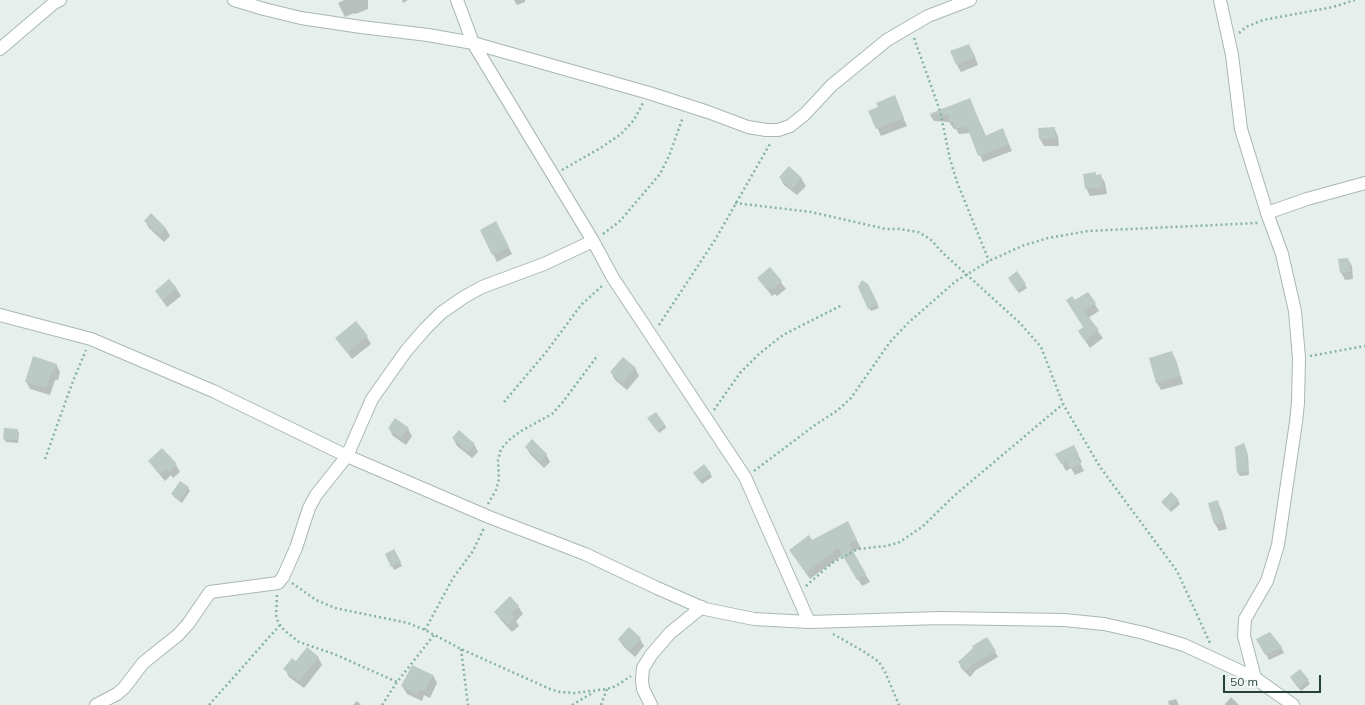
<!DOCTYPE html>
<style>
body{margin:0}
#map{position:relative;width:1365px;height:705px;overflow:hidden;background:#e6efeb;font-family:Mulish,sans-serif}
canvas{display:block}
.scale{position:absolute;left:1223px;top:675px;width:98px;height:18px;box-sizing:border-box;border:2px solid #24423a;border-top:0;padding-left:5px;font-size:12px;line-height:14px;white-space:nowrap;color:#24423a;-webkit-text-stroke:3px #f7fbf9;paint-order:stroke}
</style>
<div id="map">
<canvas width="1365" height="705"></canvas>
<div class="scale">50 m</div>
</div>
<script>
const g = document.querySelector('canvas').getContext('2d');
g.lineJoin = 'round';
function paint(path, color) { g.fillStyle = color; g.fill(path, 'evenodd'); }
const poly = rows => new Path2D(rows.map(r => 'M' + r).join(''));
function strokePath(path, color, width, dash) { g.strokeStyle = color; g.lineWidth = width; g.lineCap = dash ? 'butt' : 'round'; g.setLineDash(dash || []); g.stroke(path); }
paint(poly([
 [344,0,368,0,368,9,355,14,354,13,345,17,338,3],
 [402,0,408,0,403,3],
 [514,0,525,0,525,2,517,5],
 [973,52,978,65,961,72,957,65],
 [894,97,907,126,881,136,870,111,879,107],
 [970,100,986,136,1003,130,1012,151,983,162,970,133,959,134,956,129,954,129,949,122,934,121,930,115],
 [1054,128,1058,136,1059,146,1044,146,1040,139,1039,129],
 [1095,173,1097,176,1101,176,1105,183,1107,194,1090,196,1086,188],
 [780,177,801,178,806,186,797,195,784,185],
 [151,215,166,229,170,236,164,242,149,228,145,221],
 [481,230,500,230,512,254,497,262],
 [1348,259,1352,266,1353,279,1345,280,1341,272],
 [770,268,786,289,777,296,775,294,772,296,758,278],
 [1017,272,1027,288,1019,293,1011,281],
 [176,288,181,296,167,307,156,292],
 [870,289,879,308,871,311,869,308],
 [1088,293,1099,311,1088,318,1103,338,1090,348,1079,332,1084,328,1075,302],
 [367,337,371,344,352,359,336,338],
 [1172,353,1176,360,1183,384,1161,390,1157,383,1150,359],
 [56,364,60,372,58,380,55,380,50,395,30,389,26,381],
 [635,368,639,376,627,390,615,380,611,372],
 [651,422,665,425,666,428,659,433],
 [389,428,408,429,412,436,406,445,393,436],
 [17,430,19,433,18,443,6,442,4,439],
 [453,438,474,444,478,452,472,458,457,446],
 [1073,446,1082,462,1080,463,1084,471,1075,475,1071,468,1066,471,1057,454],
 [526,447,546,454,550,462,544,468,530,454],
 [1245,448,1248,455,1249,475,1240,476,1238,473],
 [150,461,176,465,180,472,173,478,171,475,165,481,154,468],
 [710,473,712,477,702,484,696,476],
 [188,488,190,491,182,503,174,497,172,494],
 [1178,501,1180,504,1171,512,1163,502],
 [1217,501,1221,509,1227,529,1219,531,1215,524],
 [851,530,861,548,852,552,870,582,862,586,843,555,810,579,790,550,812,541],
 [396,553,402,566,394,570,386,554],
 [518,606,523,614,516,621,519,626,512,632,500,619,495,612],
 [987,638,998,657,976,670,970,677,962,669,959,663],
 [640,639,644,646,635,657,624,647,619,640],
 [1258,639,1281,647,1284,653,1269,660],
 [318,657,322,665,304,688,289,677,285,669,296,663],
 [433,675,437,683,430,698,424,695,422,701,407,694,402,686],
 [1293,681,1308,681,1310,684,1301,691],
 [1231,697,1239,705,1225,705,1225,704],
 [1176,699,1179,705,1169,705,1168,701],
 [357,701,361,705,353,705]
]), '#0003');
paint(poly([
 [969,44,975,57,956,65,950,51],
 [895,95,904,118,876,129,868,111,878,107,876,103],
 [970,98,985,136,1003,128,1009,144,978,156,967,127,955,128,954,122,949,122,949,115,929,114],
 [1055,127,1055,139,1039,139,1038,128],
 [789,166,802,178,792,189,779,177],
 [1096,172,1096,175,1101,174,1103,187,1085,189,1083,174],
 [151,213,166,228,160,235,144,221],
 [496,221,509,247,492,255,480,230],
 [1348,258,1350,272,1340,273,1338,259],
 [770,267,782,281,772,290,770,287,767,290,757,278],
 [1017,271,1026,284,1017,291,1008,278],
 [169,279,177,288,163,300,155,291],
 [862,280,868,284,878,304,868,309,858,287],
 [1088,292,1096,303,1084,311,1099,330,1085,341,1078,331,1083,327,1066,300,1072,296,1075,300],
 [356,321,368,336,347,353,335,338],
 [1172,351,1180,376,1156,383,1149,358],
 [33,356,57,364,53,374,51,373,46,388,25,382],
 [623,357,636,368,623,383,610,372],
 [656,412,665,425,657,431,647,418],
 [395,418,409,428,401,438,388,428],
 [4,428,18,429,17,440,3,439],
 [459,430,475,444,468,452,452,438],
 [532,439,547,454,540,461,525,447],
 [1244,443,1247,451,1248,472,1237,473,1235,447],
 [1074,445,1079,455,1077,456,1081,463,1070,469,1066,462,1061,464,1055,454],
 [162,448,177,464,169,472,166,469,160,474,148,461],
 [704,464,711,473,699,481,693,473],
 [180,481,189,487,179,500,171,494],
 [1171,492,1179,500,1169,510,1161,502],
 [1218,500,1223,522,1214,524,1208,503],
 [848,521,857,540,849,544,866,574,857,580,838,548,806,573,789,550,809,535,812,540],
 [394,549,401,562,391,567,385,554],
 [510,596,519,606,511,614,515,618,508,625,494,612],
 [629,627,641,638,630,650,618,639],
 [1270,632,1282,647,1265,655,1256,639],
 [987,637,996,651,973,664,966,671,958,662,973,648,972,646],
 [307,647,319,657,299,681,283,669,292,658,296,661],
 [412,665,433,675,425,691,420,689,417,694,401,686],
 [1300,669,1309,680,1298,688,1290,677]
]), '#bbcac4');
const minor = poly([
 [234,0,264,9,301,18,361,27,428,35,473,43,649,93,708,112,748,127,766,130,778,130,790,126,805,114,832,85,848,72,887,40,928,16,970,0],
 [457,0,473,43,593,241,613,278,745,477,809,622],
 [1220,0,1232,55,1241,129,1267,213,1282,254,1295,311,1299,358,1298,403,1296,422,1278,545,1267,581,1245,619,1244,636,1255,678],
 [0,49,54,3,60,0],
 [1267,213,1307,199,1365,183],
 [0,315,91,339,213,391,347,456,489,517,585,554,657,588,705,609,754,619,809,622,940,618,1064,620,1104,624,1144,633,1184,645,1255,678,1293,705],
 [96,705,117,694,124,688,143,663,178,635,188,624,210,592,278,583,283,577,296,548,309,508,316,495,347,456,372,399,406,351,425,329,441,313,464,297,482,287,544,264,593,241],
 [651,705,643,689,642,680,643,668,651,655,670,633,702,607]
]);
strokePath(minor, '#a8b8b2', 14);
strokePath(poly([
 [1239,33,1246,27,1263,20,1333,7,1355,0],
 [914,38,940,111,950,159,957,182,989,261],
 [562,170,602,147,621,134,634,120,643,103],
 [735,203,811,212,886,229,899,229,918,232,930,239,944,254,1020,323,1041,347,1063,404,1100,467,1177,571,1210,643],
 [603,234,620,221,660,174,669,156,683,117],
 [659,325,715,240,771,142],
 [1310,356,1365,346],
 [504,402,547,351,581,305,603,285],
 [714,410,740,373,759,354,783,335,842,305],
 [45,459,73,381,86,350],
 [754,471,815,425,838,410,851,398,890,342,908,323,956,281,989,261,1022,246,1048,238,1088,231,1258,223],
 [488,504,496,490,499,479,498,460,501,449,509,440,521,431,552,414,562,403,598,355],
 [292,583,316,600,335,608,408,623,425,630,461,649,550,689,560,692,575,693,607,689,616,686,631,676],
 [806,586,832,563,858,549,885,546,898,543,922,527,955,495,1063,404],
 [277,595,276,615,278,622,284,630,299,642,334,654,397,682],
 [425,630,453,578,473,551,484,528],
 [833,634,863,651,879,662,885,672,899,705],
 [461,649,468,705],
 [209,705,280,625],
 [382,705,397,682,434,635],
 [572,705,594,692],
 [601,705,607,689]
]), '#86b3a5', 2.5, [2, 3]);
strokePath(minor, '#fff', 12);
</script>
